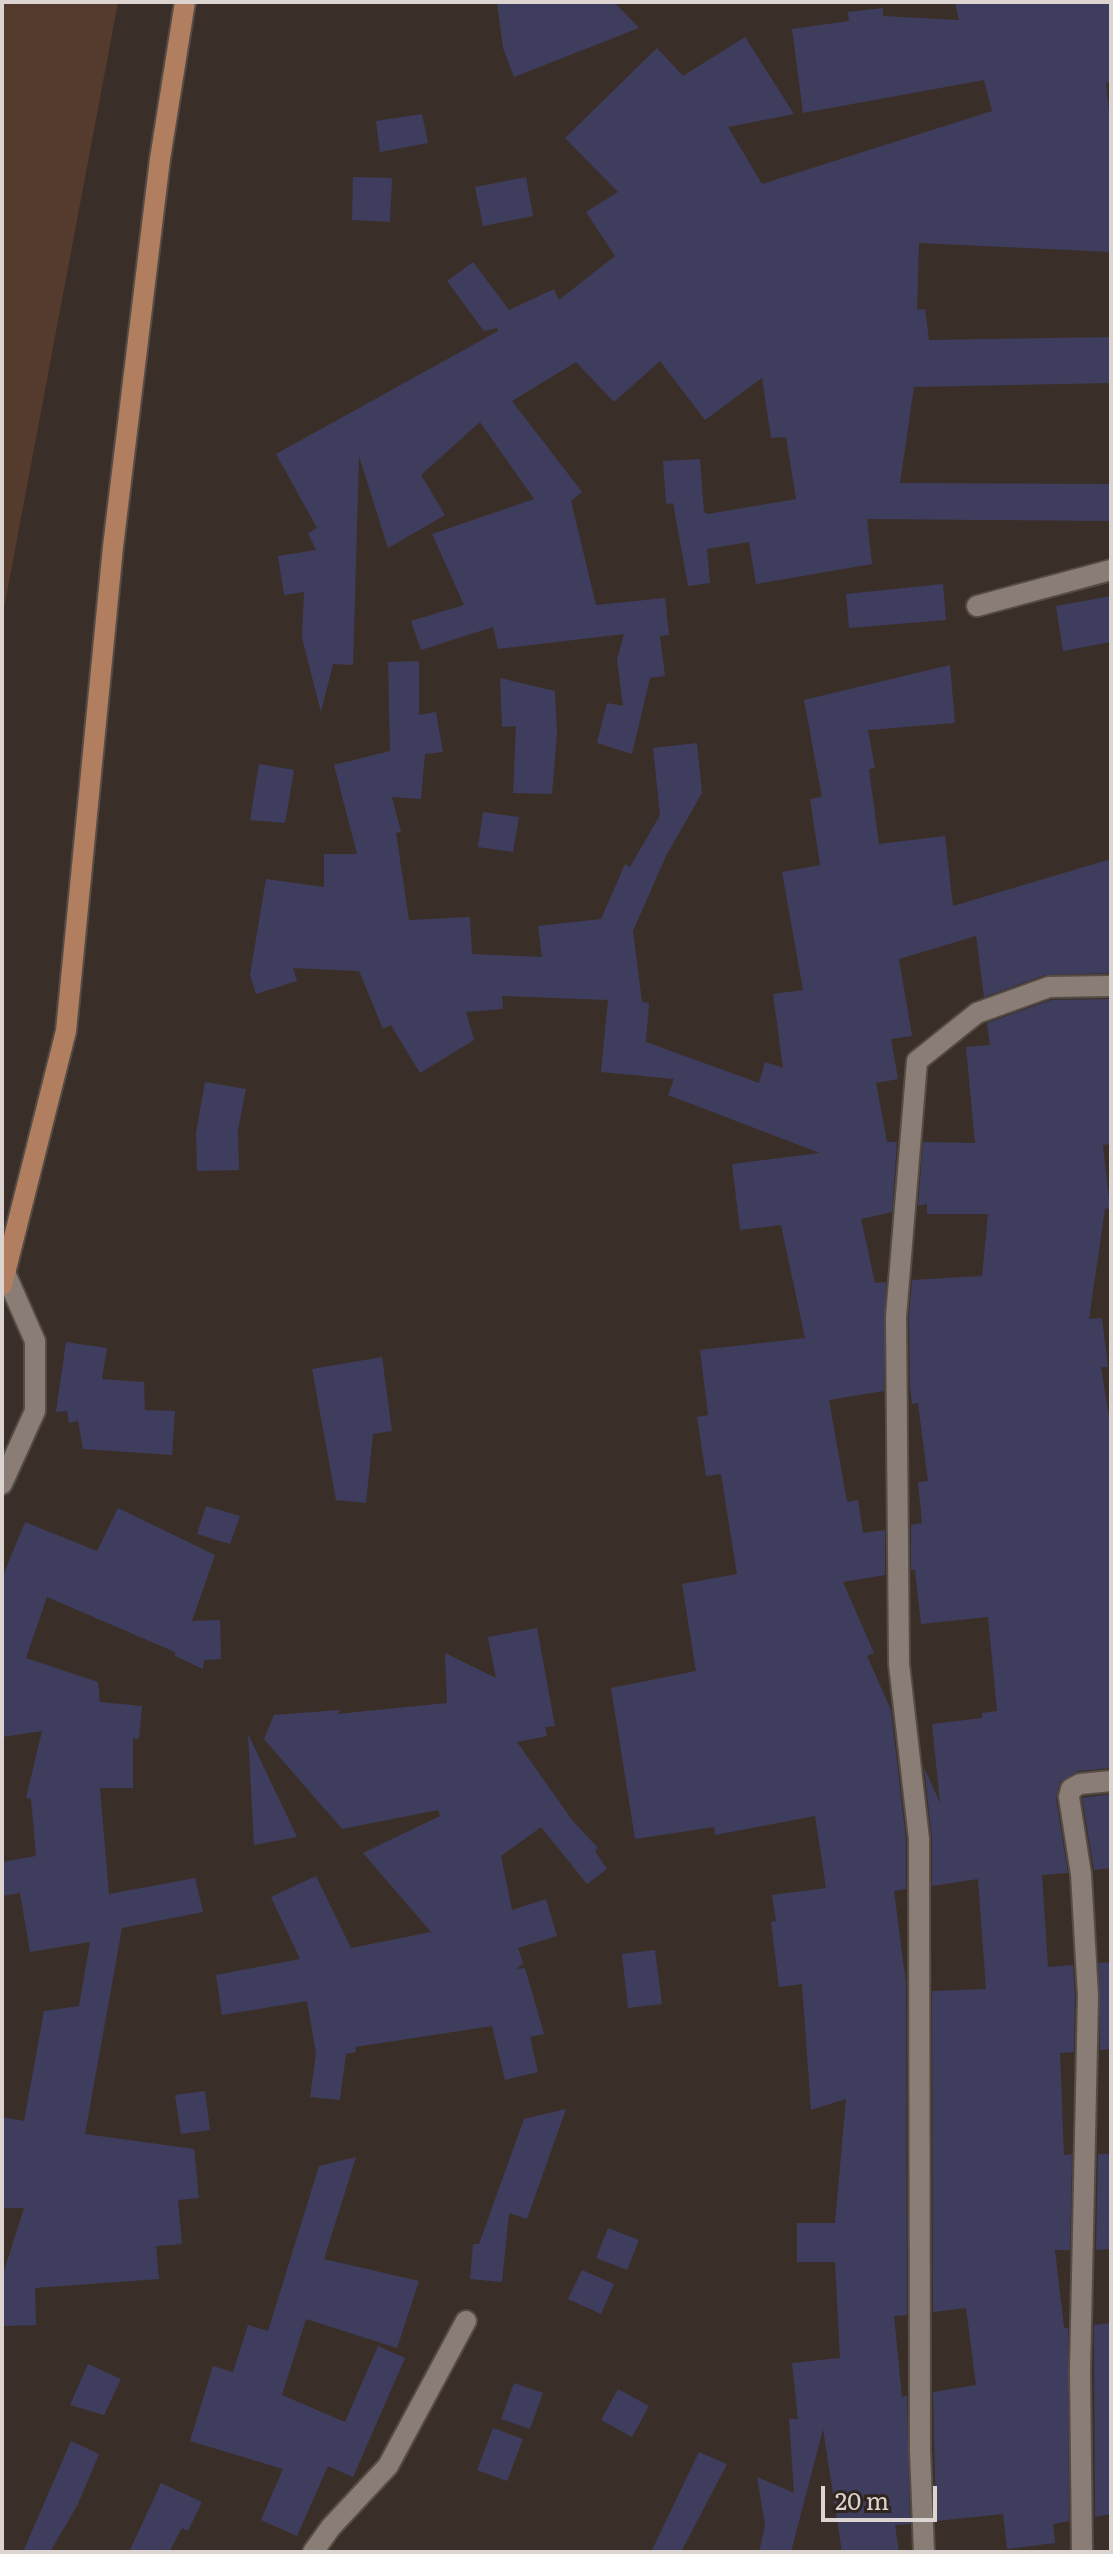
<!DOCTYPE html>
<style>
body{margin:0}
#map{position:relative;width:1113px;height:2554px;overflow:hidden;background:#3a2f28;font-family:Literata,serif}
canvas{display:block}
.frame{position:absolute;inset:0;border:4px solid #dcd4d0;pointer-events:none}
.scale{position:absolute;left:821px;top:2486px;width:116px;height:36px;box-sizing:border-box;border:4px solid #dcd4d0;border-top:0;padding-left:10px;font-size:24px;line-height:28px;white-space:nowrap;color:#dcd4d0;-webkit-text-stroke:6px #30251f;paint-order:stroke}
</style>
<div id="map">
<canvas width="1113" height="2554"></canvas>
<div class="frame"></div>
<div class="scale">20 m</div>
</div>
<script>
const g = document.querySelector('canvas').getContext('2d');
g.lineJoin = 'round';
function paint(path, color) { g.fillStyle = color; g.fill(path, 'evenodd'); }
const poly = rows => new Path2D(rows.map(r => 'M' + r).join(''));
function strokePath(path, color, width, dash) { g.strokeStyle = color; g.lineWidth = width; g.lineCap = dash ? 'butt' : 'round'; g.setLineDash(dash || []); g.stroke(path); }
paint(poly([
 [2,2,118,2,2,619]
]), '#553b2d');
paint(poly([
 [497,2,614,2,639,28,514,77,503,48],
 [955,2,1111,2,1111,82,1106,83,1111,130,1111,252,919,243,917,310,925,309,929,340,1111,337,1111,383,914,387,900,483,1111,484,1111,521,867,519,872,564,756,584,749,542,707,549,710,583,688,586,673,503,666,504,663,461,700,459,704,512,708,514,796,499,786,437,771,438,762,378,705,420,660,361,614,402,576,362,512,401,582,492,571,501,596,605,665,598,669,635,660,636,665,676,650,678,632,754,597,743,607,703,623,706,617,660,624,634,498,649,493,627,421,650,411,621,464,605,432,534,534,499,480,422,421,475,445,515,388,548,359,456,353,665,333,664,321,712,302,638,304,592,284,595,278,556,316,550,308,533,317,528,276,454,498,331,497,328,484,331,447,281,473,262,509,310,554,289,559,300,615,256,586,212,618,192,565,138,657,48,683,76,745,37,794,114,728,127,762,184,992,111,984,80,803,113,792,29,849,21,848,12,883,8,883,16,959,20],
 [422,114,428,143,380,152,376,121],
 [353,177,392,178,390,222,352,220],
 [526,177,533,216,483,226,475,187],
 [943,584,946,620,849,628,846,594],
 [1111,596,1111,642,1063,651,1056,606],
 [419,661,419,715,436,712,443,752,425,754,421,799,392,797,401,832,396,833,409,920,470,917,472,954,542,957,538,926,601,919,625,864,630,867,660,815,653,748,697,743,702,793,666,856,633,931,642,1002,649,1003,646,1042,759,1083,765,1062,783,1068,773,994,803,990,782,872,820,865,810,799,822,797,804,700,950,665,955,723,868,730,875,768,869,769,879,844,945,836,953,906,1111,859,1111,973,1045,975,984,997,976,936,899,959,912,1036,891,1039,898,1079,876,1083,887,1142,897,1142,892,1212,861,1219,875,1283,886,1282,884,1391,829,1400,847,1502,858,1500,863,1533,885,1530,885,1575,843,1582,874,1653,867,1656,891,1710,906,1840,906,1889,894,1891,906,1983,907,2315,894,2316,902,2397,907,2396,910,2524,895,2525,899,2552,842,2552,823,2429,791,2552,759,2552,765,2525,757,2477,794,2493,789,2419,798,2419,792,2363,840,2358,835,2262,797,2262,797,2223,835,2223,846,2099,811,2110,802,1984,779,1987,771,1922,776,1921,772,1895,826,1888,815,1816,715,1835,714,1827,635,1839,611,1688,696,1671,682,1584,737,1574,721,1474,706,1476,697,1417,708,1415,700,1350,805,1338,781,1225,740,1230,732,1164,820,1153,668,1095,674,1079,601,1072,608,1000,502,996,503,1009,466,1012,474,1040,420,1073,391,1025,383,1029,359,971,293,968,297,981,256,994,250,975,266,879,324,887,324,854,357,854,334,765,390,751,388,662],
 [500,678,555,691,557,734,552,794,513,793,516,726,502,727],
 [259,764,294,770,285,823,250,820],
 [483,812,519,817,513,852,478,847],
 [1111,999,1111,1144,1103,1145,1110,1208,1105,1209,1089,1319,1102,1318,1108,1367,1101,1367,1111,1430,1111,1768,1078,1771,1060,1782,1056,1799,1068,1873,1042,1875,1048,1967,1073,1965,1075,1996,1074,2052,1060,2053,1064,2155,1072,2154,1070,2250,1055,2250,1064,2328,1068,2328,1069,2521,1053,2524,1055,2543,1007,2549,1003,2514,936,2521,933,2392,976,2385,966,2308,933,2312,932,1991,986,1989,978,1879,932,1886,932,1838,924,1767,940,1803,932,1724,982,1718,982,1713,997,1711,988,1617,921,1624,915,1570,911,1570,911,1525,922,1523,918,1482,928,1481,918,1403,912,1404,910,1387,909,1317,912,1280,982,1276,988,1214,927,1214,927,1204,918,1206,923,1142,975,1143,966,1047,990,1045,987,1023,1051,1000],
 [205,1082,246,1089,238,1130,239,1170,197,1171,196,1133],
 [66,1342,107,1348,102,1379,144,1382,145,1410,175,1411,172,1455,83,1449,78,1421,69,1423,67,1411,56,1412],
 [382,1357,392,1431,373,1434,366,1503,336,1500,312,1369],
 [206,1506,240,1516,230,1544,197,1534],
 [118,1508,215,1555,192,1621,220,1620,221,1659,204,1660,203,1669,175,1656,175,1652,47,1597,26,1658,98,1682,100,1702,142,1706,139,1739,133,1738,133,1788,100,1788,109,1894,195,1878,203,1912,122,1928,85,2134,194,2149,199,2198,178,2200,182,2244,156,2246,159,2279,35,2288,36,2325,2,2326,2,2277,24,2208,2,2208,2,2117,24,2121,44,2011,79,2006,90,1942,30,1952,20,1893,2,1896,2,1862,36,1856,31,1799,26,1798,42,1731,2,1737,2,1578,25,1522,97,1551],
 [537,1628,555,1726,545,1727,547,1736,517,1742,572,1820,598,1848,595,1851,607,1869,587,1884,541,1827,501,1856,512,1910,546,1899,557,1936,518,1948,523,1963,517,1969,525,1968,544,2034,530,2037,538,2072,505,2080,492,2026,355,2047,356,2052,346,2054,340,2100,310,2097,316,2053,307,2001,222,2015,216,1975,300,1959,271,1897,316,1876,351,1948,431,1932,363,1853,440,1816,438,1810,342,1829,264,1739,274,1715,340,1710,337,1714,447,1703,445,1653,496,1678,488,1637],
 [248,1734,297,1837,254,1845],
 [1111,1794,1111,1868,1094,1870,1082,1798],
 [655,1950,662,2004,628,2008,622,1954],
 [1111,1962,1111,2049,1100,2050,1099,1963],
 [205,2091,210,2130,181,2134,175,2095],
 [566,2109,527,2219,509,2213,502,2282,470,2279,473,2244,479,2244,524,2119],
 [1098,2154,1111,2154,1111,2249,1096,2250],
 [356,2157,324,2259,419,2281,397,2348,306,2319,282,2395,345,2422,378,2346,405,2358,353,2477,328,2466,297,2536,261,2520,283,2469,190,2441,213,2366,233,2372,248,2325,268,2331,319,2166],
 [608,2228,639,2240,627,2270,596,2258],
 [582,2270,614,2284,601,2314,568,2299],
 [1111,2323,1111,2514,1095,2517,1094,2325],
 [88,2364,121,2379,104,2415,70,2405],
 [514,2383,543,2393,530,2429,501,2419],
 [618,2389,649,2406,632,2437,601,2420],
 [493,2428,523,2439,507,2481,477,2470],
 [71,2441,99,2454,78,2504,50,2552,23,2552],
 [699,2452,727,2464,681,2552,651,2552],
 [161,2483,202,2502,188,2531,182,2528,169,2552,129,2552]
]), '#3f3d5d');
const street = poly([
 [977,606,1111,570],
 [2,1484,35,1411,35,1341,6,1275],
 [313,2552,331,2527,388,2466,466,2321],
 [924,2552,920,2451,919,1839,899,1664,896,1317,917,1061,977,1013,1049,987,1111,986],
 [1082,2552,1080,2371,1088,1996,1081,1874,1069,1797,1071,1789,1080,1784,1111,1781]
]);
const primary = poly([
 [2,1285,66,1031,113,547,160,159,185,2]
]);
strokePath(street, '#554c46', 24);
strokePath(primary, '#554c46', 24);
strokePath(street, '#8a7d76', 20);
strokePath(primary, '#b27e60', 20);
</script>
